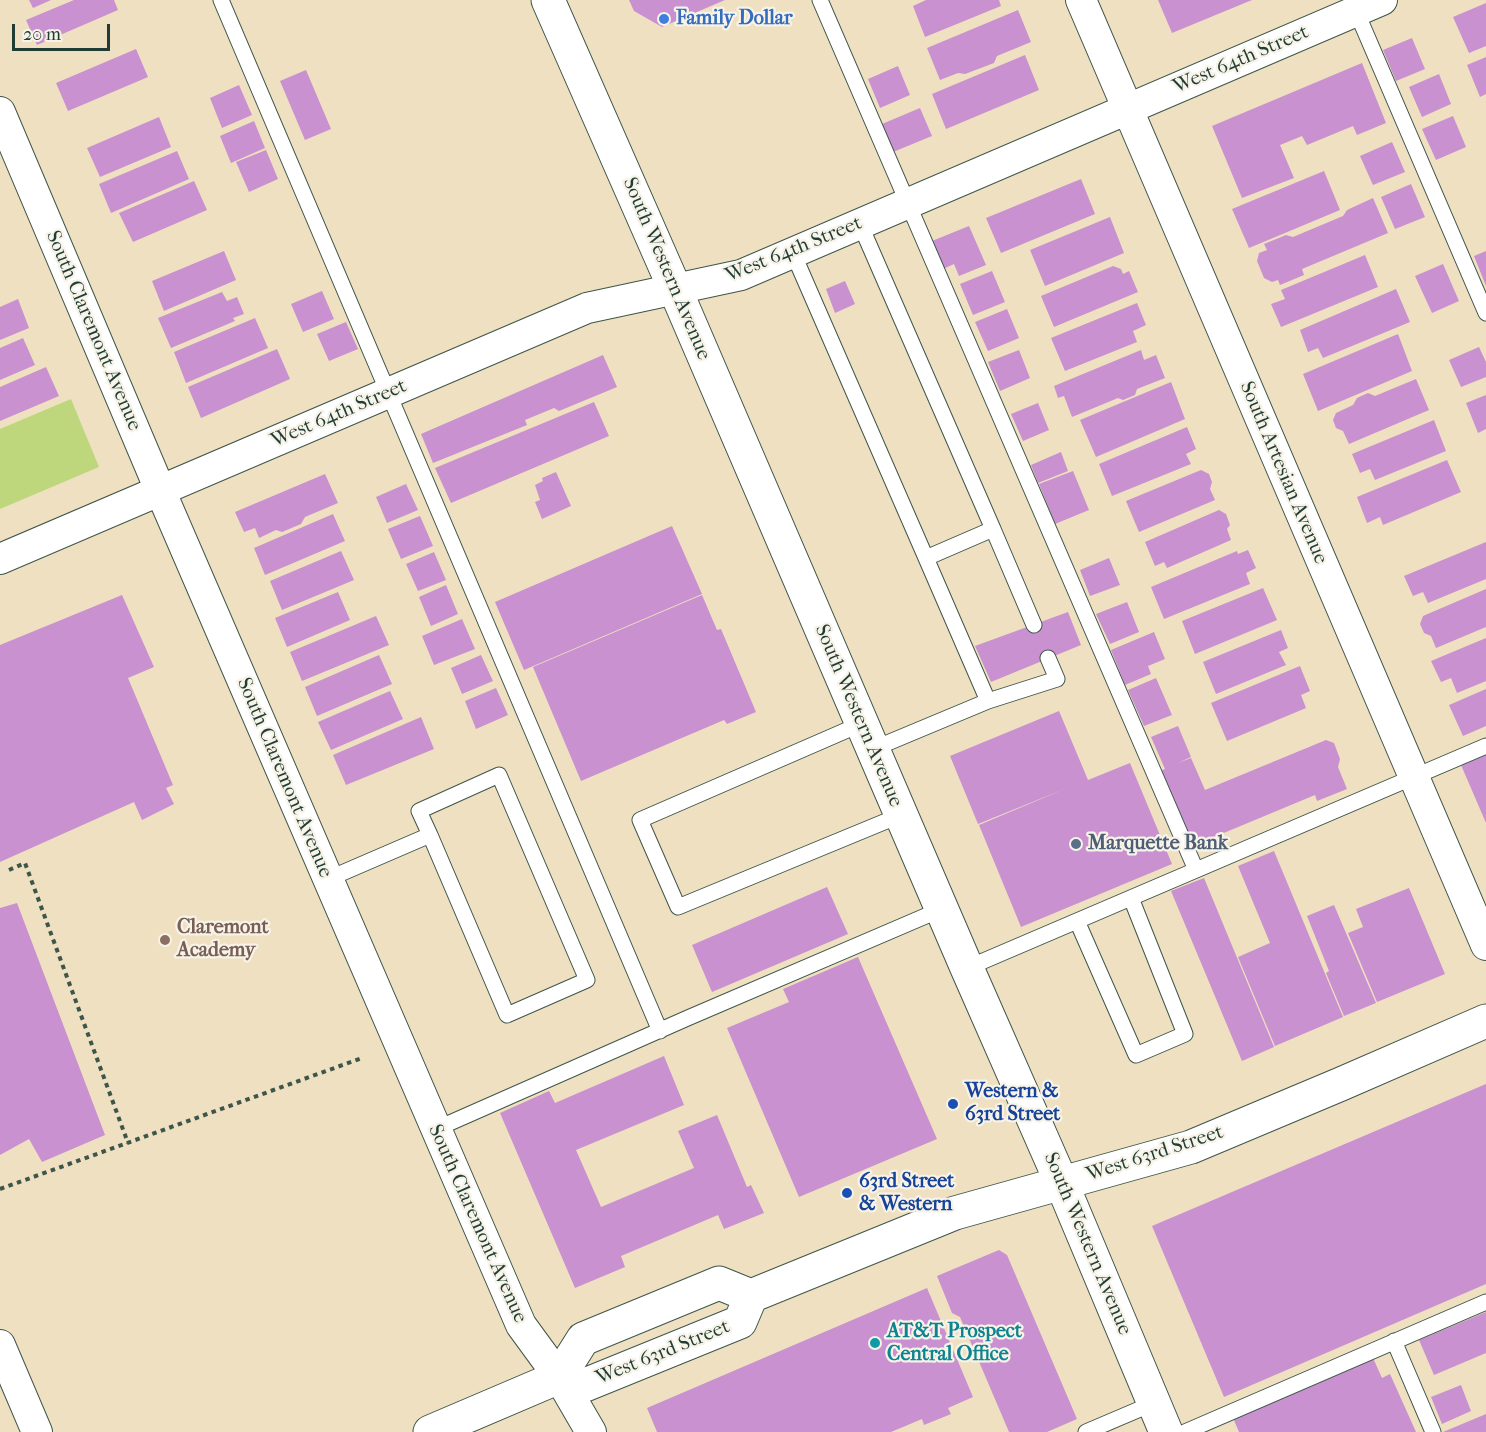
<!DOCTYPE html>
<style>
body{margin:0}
#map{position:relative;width:1486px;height:1432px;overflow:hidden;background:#eee0c0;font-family:"IM FELL French Canon",serif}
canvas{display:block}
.scale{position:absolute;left:12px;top:24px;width:98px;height:27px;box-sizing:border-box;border:3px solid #1f3d34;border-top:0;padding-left:8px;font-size:18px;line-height:21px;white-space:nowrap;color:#1f3d34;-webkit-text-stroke:4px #f7f3e8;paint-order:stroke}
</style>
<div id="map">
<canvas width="1486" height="1432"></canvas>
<div class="scale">20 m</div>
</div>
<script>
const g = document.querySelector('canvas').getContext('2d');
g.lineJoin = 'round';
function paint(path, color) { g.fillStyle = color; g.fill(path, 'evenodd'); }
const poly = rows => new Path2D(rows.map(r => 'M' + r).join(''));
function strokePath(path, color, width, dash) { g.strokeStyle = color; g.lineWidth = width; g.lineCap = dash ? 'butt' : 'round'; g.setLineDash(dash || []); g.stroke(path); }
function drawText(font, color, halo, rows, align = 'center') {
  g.font = font + ' "IM FELL French Canon",serif'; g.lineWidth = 4.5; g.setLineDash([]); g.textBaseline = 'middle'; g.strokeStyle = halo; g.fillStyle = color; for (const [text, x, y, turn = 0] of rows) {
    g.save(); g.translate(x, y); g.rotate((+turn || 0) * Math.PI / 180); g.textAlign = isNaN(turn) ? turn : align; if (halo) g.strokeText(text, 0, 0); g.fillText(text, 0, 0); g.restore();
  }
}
paint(poly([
 [71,399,99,467,0,509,0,429]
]), '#bed77c');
paint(poly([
 [29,0,51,0,33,8],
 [74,0,114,0,118,10,37,45,26,20],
 [629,0,725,0,662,27,634,11],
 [926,0,999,0,1001,6,925,37,913,6],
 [1158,0,1252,0,1172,33],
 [1486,3,1486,46,1469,53,1453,17],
 [1018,10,1031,42,997,56,994,63,965,74,958,73,940,80,927,48],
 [1412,38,1425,69,1396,81,1383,50],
 [136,49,148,77,68,111,56,83],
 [1025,55,1039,90,946,129,932,94],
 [1486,57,1486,94,1480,97,1467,65],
 [1362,63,1386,123,1357,135,1353,126,1307,145,1302,136,1280,145,1294,178,1242,198,1212,126],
 [898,66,910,95,880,108,868,79],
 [306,70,331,129,305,140,280,81],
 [1439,74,1451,104,1422,117,1409,87],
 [239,85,252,115,222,128,210,98],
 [920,108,932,136,893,152,882,124],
 [1453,116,1466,147,1436,160,1422,129],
 [159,117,171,147,100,177,87,148],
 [254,121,265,148,231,163,220,136],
 [1392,142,1405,172,1373,185,1360,156],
 [266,150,278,179,249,192,236,162],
 [177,151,189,179,111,213,99,184],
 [1324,171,1340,210,1249,248,1232,209],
 [1081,179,1095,214,1001,253,986,218],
 [194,181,207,210,133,242,119,213],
 [1411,184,1425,217,1395,229,1381,197],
 [1373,198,1388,233,1302,269,1304,275,1280,285,1278,280,1272,282,1264,278,1257,261,1259,253,1267,250,1264,244,1286,235,1293,237,1343,216,1347,210],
 [1110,217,1124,253,1045,286,1030,250],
 [969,226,986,265,959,276,954,264,943,269,932,241],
 [224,251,236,280,164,311,152,281],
 [1486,251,1486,286,1474,256],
 [1365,255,1378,287,1281,327,1271,304,1285,299,1281,290],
 [1443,264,1459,301,1432,313,1415,276],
 [1113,266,1121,269,1123,274,1129,271,1138,292,1054,327,1041,296],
 [992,271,1005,302,973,315,960,284],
 [845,281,855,304,835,313,826,289],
 [1396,289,1410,322,1323,358,1318,348,1308,352,1300,330],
 [322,291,334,319,303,332,291,304],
 [222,292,227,301,237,297,244,314,233,318,235,321,171,348,158,318],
 [18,299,29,328,0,340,0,307],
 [1137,303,1146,325,1133,331,1137,342,1065,371,1051,338],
 [1007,309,1019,338,988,351,975,322],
 [255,318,268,348,186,383,174,352],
 [346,322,358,349,329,361,317,334],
 [1398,334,1412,371,1318,411,1303,374],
 [23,338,35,365,0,380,0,348],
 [1479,347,1486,362,1486,377,1461,387,1449,360],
 [277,349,290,379,201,418,188,387],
 [1019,350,1030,378,1000,391,988,362],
 [1141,350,1144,360,1156,355,1165,378,1137,389,1135,395,1123,400,1118,398,1072,417,1064,396,1058,398,1054,386],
 [603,355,617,387,559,411,554,408,525,420,527,425,433,463,421,434],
 [46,367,59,396,0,421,0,387],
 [1416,379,1429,410,1349,444,1343,431,1336,428,1333,420,1336,413,1353,405,1357,398,1368,393,1375,396],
 [1171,382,1185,419,1096,457,1080,420],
 [1486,395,1486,429,1478,433,1466,403],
 [594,402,609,436,451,503,435,468],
 [1038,403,1049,430,1023,441,1011,414],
 [1434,420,1446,451,1375,480,1370,469,1360,473,1352,454],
 [1187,427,1196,449,1186,454,1191,464,1112,496,1099,464],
 [1061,452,1068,471,1038,483,1031,465],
 [1447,460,1461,492,1383,525,1380,517,1367,523,1357,497],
 [1201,470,1209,474,1212,482,1210,489,1215,500,1139,532,1126,501],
 [1073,471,1089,510,1055,524,1039,484],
 [556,472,571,506,542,519,535,502,540,500,535,485,543,481,542,478],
 [325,474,338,503,305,517,301,524,282,532,276,530,259,538,255,528,244,532,235,512],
 [406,484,418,510,387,523,376,497],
 [1219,510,1226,514,1230,525,1227,529,1231,540,1167,568,1164,562,1155,566,1145,542],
 [333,514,345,541,265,575,254,548],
 [420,516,433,546,401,559,388,529],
 [672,526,702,594,524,670,495,602],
 [1486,542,1486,579,1428,603,1423,592,1413,596,1404,576],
 [1248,550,1256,568,1246,573,1250,584,1164,619,1151,587,1237,551,1238,554],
 [341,551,354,580,282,610,270,581],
 [434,552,446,580,418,591,406,564],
 [1109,558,1120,585,1090,596,1080,570],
 [446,585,458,614,431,626,419,597],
 [1263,588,1277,620,1195,654,1182,621],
 [1486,589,1486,627,1436,648,1431,636,1424,633,1420,624,1423,616],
 [338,592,350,620,287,647,275,618],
 [122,595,154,667,128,678,173,785,166,788,174,804,142,820,134,802,0,862,0,645],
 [702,595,717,630,721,629,756,712,727,724,724,720,581,781,533,667],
 [1127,602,1139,632,1110,644,1096,614],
 [1068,612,1081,645,991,682,975,646],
 [376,616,389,645,302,681,290,652],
 [462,619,475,649,434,665,422,636],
 [1281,630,1288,648,1279,652,1286,665,1216,694,1203,662],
 [1154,632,1165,659,1148,666,1151,674,1125,685,1111,650],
 [1486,638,1486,681,1457,693,1451,678,1441,682,1431,661],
 [379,655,392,684,317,716,305,687],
 [481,655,493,681,462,694,451,668],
 [1300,666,1310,691,1301,695,1306,708,1227,741,1211,703],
 [1156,678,1172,715,1144,726,1128,690],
 [496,688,508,715,476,729,465,701],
 [1486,689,1486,726,1463,736,1449,705],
 [390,691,403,719,331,750,318,722],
 [1059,711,1088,780,1130,763,1172,864,1021,927,979,825,1067,788,978,824,950,756],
 [421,717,434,749,346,785,333,755],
 [1178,726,1191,757,1178,763,1191,758,1205,790,1326,740,1334,743,1340,759,1338,767,1347,789,1317,801,1315,795,1190,847,1160,771,1165,769,1151,737],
 [1486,755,1486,823,1461,765],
 [1274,851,1343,1017,1275,1046,1238,957,1270,943,1238,866],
 [1204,878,1274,1047,1242,1061,1171,891],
 [827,887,848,934,712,992,692,945],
 [1409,888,1445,974,1377,1002,1348,933,1363,927,1356,909],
 [17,903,105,1135,42,1162,29,1139,0,1155,0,908],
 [1334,905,1376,1003,1344,1016,1326,973,1329,971,1307,916],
 [858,957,937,1139,799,1197,727,1028,789,1002,783,989],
 [664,1056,684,1105,576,1150,601,1207,694,1168,678,1131,717,1115,747,1187,751,1185,764,1213,724,1229,718,1215,621,1256,625,1267,575,1288,500,1113,549,1091,555,1103],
 [1486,1084,1486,1284,1224,1397,1152,1226],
 [999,1250,1007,1255,1077,1419,1047,1432,1009,1432,960,1317,952,1313,937,1276],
 [927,1288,973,1397,948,1408,951,1414,924,1425,922,1419,891,1432,657,1432,647,1408],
 [1486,1312,1486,1353,1434,1375,1419,1340],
 [1373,1358,1382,1378,1390,1374,1416,1432,1239,1432,1233,1418],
 [1461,1385,1471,1411,1442,1424,1431,1397],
 [1486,1414,1486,1432,1443,1432]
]), '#c991d0');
const lane = poly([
 [221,0,660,1031],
 [820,0,1196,870],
 [1354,6,1486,313],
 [793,253,926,558,993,529,860,224],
 [993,529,1034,625],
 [988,701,1057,679,1048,658],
 [861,724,640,820,678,907,901,815],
 [873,749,988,701,926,558],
 [328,879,430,835,507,1015,587,980,499,775,419,811,430,835],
 [1077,921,1136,1055,1185,1034,1131,898],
 [967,968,1486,746],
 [436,1129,690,1017,942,909],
 [1394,1341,1433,1432],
 [1086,1432,1154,1403],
 [1185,1432,1486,1302]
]);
const street = poly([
 [1081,0,1486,945],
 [0,112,160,490,521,1325,559,1377,591,1432],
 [0,559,587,308,741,275,1382,0],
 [0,1345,37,1432]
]);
const secondary = poly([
 [548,0,675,289,967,968,1062,1184,1166,1432],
 [559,1377,585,1385,740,1322,751,1296,955,1213,1191,1147,1341,1084,1486,1021],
 [430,1432,559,1377,583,1339,719,1283,751,1296]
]);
strokePath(lane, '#3e5549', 17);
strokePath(street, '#3e5549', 32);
strokePath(secondary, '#3e5549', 35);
strokePath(poly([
 [9,870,25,863,128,1143],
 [0,1189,362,1058]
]), '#3e5549', 4, [4.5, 4.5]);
strokePath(lane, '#fff', 15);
strokePath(street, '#fff', 30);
strokePath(secondary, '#fff', 33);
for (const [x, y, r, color] of [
 [664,19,6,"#3f7fe0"],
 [1076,844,6,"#5c6f8a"],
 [165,940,6,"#8d6e63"],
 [953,1104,6,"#1a4fb4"],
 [847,1193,6,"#1a4fb4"],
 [875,1343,6,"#0f9aa8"]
]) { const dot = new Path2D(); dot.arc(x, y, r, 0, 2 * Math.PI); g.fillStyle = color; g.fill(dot); strokePath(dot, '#f7f3e8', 2); }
drawText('bold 20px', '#366cbe', '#f7f3e8', [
 ["Family Dollar",676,19]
], 'left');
drawText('20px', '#1f3d34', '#f7f3e8', [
 ["West 64th Street",1241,60,-23],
 ["West 64th Street",794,250,-22],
 ["South Western Avenue",666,269,67],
 ["South Claremont Avenue",93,331,67],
 ["West 64th Street",339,414,-23],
 ["South Artesian Avenue",1283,473,67],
 ["South Western Avenue",858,716,67],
 ["South Claremont Avenue",284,778,67],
 ["West 63rd Street",1155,1154,-18],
 ["South Claremont Avenue",477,1224,66],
 ["South Western Avenue",1087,1244,67],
 ["West 63rd Street",663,1353,-22]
]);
drawText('bold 20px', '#4e5e75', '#f7f3e8', [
 ["Marquette Bank",1088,844]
], 'left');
drawText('bold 20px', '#785e54', '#f7f3e8', [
 ["Claremont",177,928],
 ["Academy",177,951]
], 'left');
drawText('bold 20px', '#164399', '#f7f3e8', [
 ["Western &",965,1092],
 ["63rd Street",965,1115],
 ["63rd Street",859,1182],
 ["& Western",859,1205]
], 'left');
drawText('bold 20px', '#0d838f', '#f7f3e8', [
 ["AT&T Prospect",887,1332],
 ["Central Office",887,1355]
], 'left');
</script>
